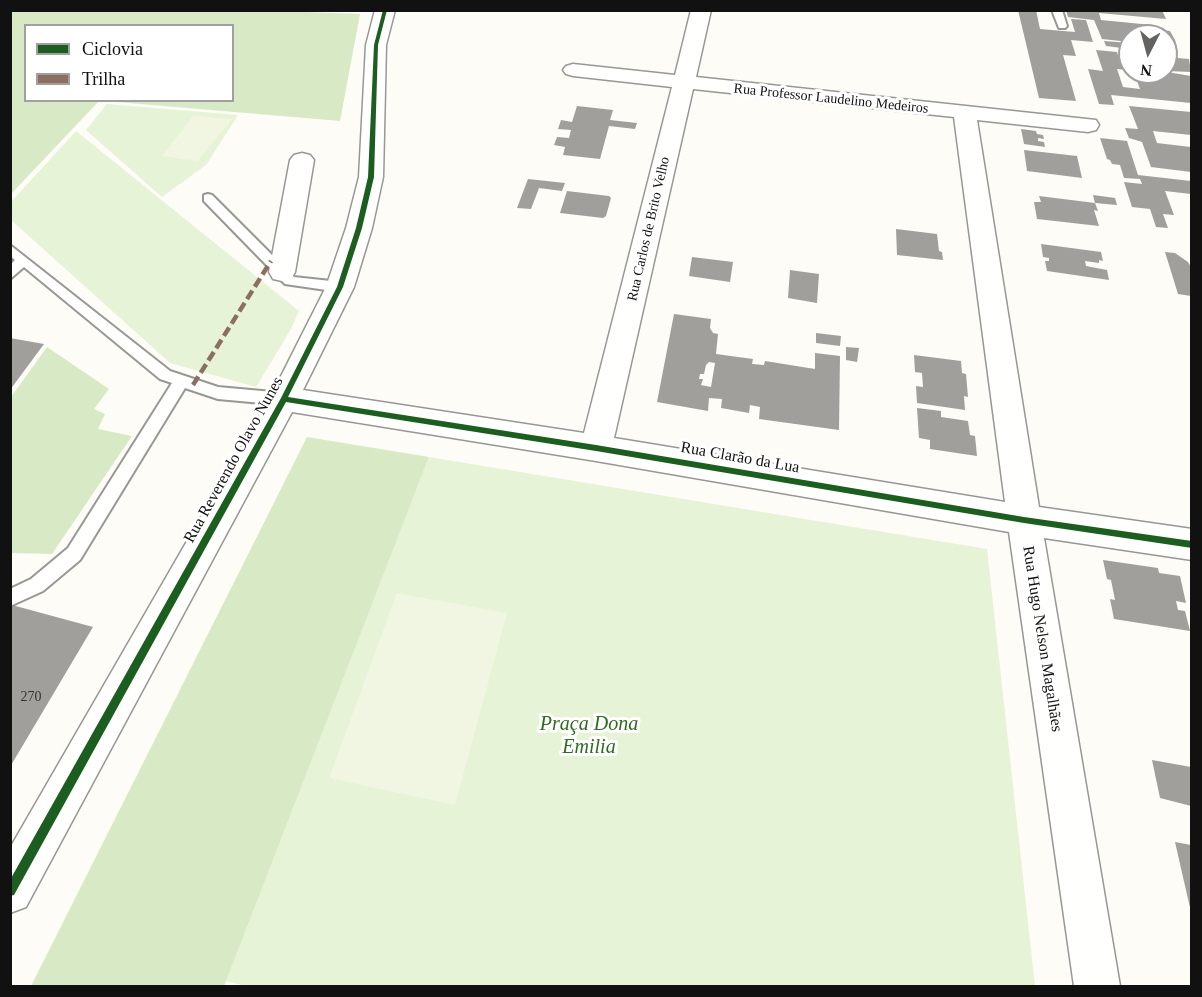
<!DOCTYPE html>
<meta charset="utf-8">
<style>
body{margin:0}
#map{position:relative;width:1202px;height:997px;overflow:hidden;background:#fdfcf7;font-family:"Times New Roman",serif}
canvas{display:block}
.frame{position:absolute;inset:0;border:12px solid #111;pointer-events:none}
.legend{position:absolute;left:24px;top:24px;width:210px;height:78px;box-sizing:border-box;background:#fff;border:2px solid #a0a0a0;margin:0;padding:8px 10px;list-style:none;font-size:18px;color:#111}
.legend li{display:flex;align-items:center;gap:12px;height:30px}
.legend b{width:30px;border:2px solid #a0a0a0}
.north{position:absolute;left:1118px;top:24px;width:60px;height:60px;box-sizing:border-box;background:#fff;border:2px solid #a0a0a0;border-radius:50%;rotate:186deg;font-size:16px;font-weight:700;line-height:24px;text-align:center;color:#111}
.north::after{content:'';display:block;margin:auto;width:21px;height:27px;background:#646362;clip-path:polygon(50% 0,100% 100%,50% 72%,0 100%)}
</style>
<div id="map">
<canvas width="1202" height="997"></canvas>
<div class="frame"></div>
<ul class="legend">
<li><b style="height:8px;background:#1b5e20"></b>Ciclovia</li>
<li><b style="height:8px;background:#8d6e63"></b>Trilha</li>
</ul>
<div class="north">N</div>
</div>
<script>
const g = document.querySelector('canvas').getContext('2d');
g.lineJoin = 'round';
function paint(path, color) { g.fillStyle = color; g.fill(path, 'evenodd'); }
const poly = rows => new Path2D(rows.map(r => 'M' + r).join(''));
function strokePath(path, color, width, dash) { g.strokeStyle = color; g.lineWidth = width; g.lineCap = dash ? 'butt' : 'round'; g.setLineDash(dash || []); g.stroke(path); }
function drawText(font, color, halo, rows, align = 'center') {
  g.font = font + ' "Times New Roman",serif'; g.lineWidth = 6; g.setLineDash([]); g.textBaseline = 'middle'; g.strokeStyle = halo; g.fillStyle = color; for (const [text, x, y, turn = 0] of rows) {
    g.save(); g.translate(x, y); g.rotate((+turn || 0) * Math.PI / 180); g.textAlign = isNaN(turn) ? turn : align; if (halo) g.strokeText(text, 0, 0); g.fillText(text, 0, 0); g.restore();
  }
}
paint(poly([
 [107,104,238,115,206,165,162,197,86,130],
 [76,131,299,311,291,329,256,387,170,363,11,220,11,202],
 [429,457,987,549,1035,986,246,986,225,981]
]), '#e7f3d7');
paint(poly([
 [280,11,360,14,340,121,105,101,232,100,232,26,26,26,26,100,99,101,11,194,11,11],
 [47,347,109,389,94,409,105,414,98,429,132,436,52,554,11,553,11,397],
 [307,437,429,457,224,986,31,986]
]), '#d8eac5');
paint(poly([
 [193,116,232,119,198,161,162,156],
 [397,593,507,613,455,805,329,778]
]), '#f0f6e1');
paint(poly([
 [1018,10,1036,10,1040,29,1075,32,1071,19,1086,20,1093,42,1071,40,1076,56,1063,55,1076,101,1039,98],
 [1066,10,1162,10,1166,19,1099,13,1101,20,1152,25,1154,29,1170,31,1176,42,1166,41,1166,36,1130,36,1130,42,1102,39,1094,20,1068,17],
 [1104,41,1130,43,1130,49,1106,46],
 [1096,50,1117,52,1119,58,1123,58,1128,70,1117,69,1123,87,1140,89,1134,73,1162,75,1161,72,1167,72,1191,76,1191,103,1111,95,1114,105,1099,104,1088,69,1103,71],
 [1166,57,1189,59,1191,72,1166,71],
 [577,106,613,110,610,120,637,123,635,129,609,126,600,159,563,155,565,147,554,145,557,137,569,138,571,130,558,129,561,120,572,122],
 [1129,106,1191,112,1191,135,1153,131,1157,143,1191,147,1191,172,1151,167,1142,142,1129,138,1125,128,1138,129],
 [1021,129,1036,131,1037,134,1043,135,1044,139,1038,138,1038,141,1044,142,1045,147,1024,144],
 [1100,138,1127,141,1138,175,1191,181,1191,194,1165,191,1174,215,1163,214,1168,228,1156,227,1150,209,1132,207,1124,182,1142,184,1140,179,1124,178,1120,165,1112,164,1110,160,1107,159],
 [1024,150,1077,156,1082,178,1027,171],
 [528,179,565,183,562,191,539,188,531,209,517,208],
 [567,191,609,196,611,198,606,216,603,218,560,213],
 [1093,195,1115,198,1117,205,1095,203],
 [1039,196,1095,203,1098,211,1094,210,1099,226,1037,219,1034,202,1041,202],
 [896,229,937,234,939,251,942,252,943,260,897,255],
 [1041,244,1101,252,1103,261,1099,260,1099,263,1085,261,1086,266,1107,270,1109,280,1047,271,1045,261,1049,261,1049,258,1043,257],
 [1165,252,1175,253,1188,262,1191,267,1191,296,1178,294],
 [692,257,733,262,730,282,689,276],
 [790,270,819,274,817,303,788,298],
 [674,314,711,319,710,328,713,333,718,334,716,354,753,359,752,364,764,365,765,361,815,369,815,353,840,356,839,430,759,419,760,407,750,405,749,413,721,408,722,399,709,398,708,411,657,402],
 [709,362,715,363,711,387,701,385,703,379,699,379,700,374,704,374,706,365],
 [816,333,841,336,840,346,816,343],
 [10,338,44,344,10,390],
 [846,347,859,348,857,362,846,360],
 [914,355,961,361,962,373,966,374,968,397,964,396,965,410,917,403,916,386,923,387,922,373,915,372],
 [917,408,941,411,941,417,968,421,970,435,975,436,977,456,930,449,930,440,919,438],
 [1103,560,1158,568,1159,573,1180,576,1186,603,1176,601,1178,610,1185,611,1190,631,1114,619,1110,599,1115,600,1111,580,1107,579],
 [12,605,93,627,10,767,10,607],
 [1152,760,1191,767,1191,806,1160,798],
 [1175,842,1191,845,1191,912]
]), '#a19f9c');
const service = poly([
 [1052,10,1062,10,1067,26,1065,28,1059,28,1052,10],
 [208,194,212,195,294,277,340,282,345,284,347,287,345,290,340,292,285,284,204,201,204,195,208,194],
 [10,245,170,371,218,387,284,393,289,395,292,399,289,403,284,405,218,399,185,388,80,560,43,591,10,606,10,589,31,579,68,548,172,383,160,379,24,267,10,279,10,265,15,260,10,256,10,245]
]);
const minor = poly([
 [375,10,395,10,386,45,383,177,372,228,354,287,303,390,584,433,672,87,573,76,566,74,563,70,566,66,573,64,675,75,691,10,711,10,696,77,1096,120,1099,125,1096,130,1088,132,977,120,1039,507,1192,529,1192,560,1044,538,1120,986,1074,986,1009,532,596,461,292,412,26,907,10,913,10,848,273,392,326,287,346,228,359,177,366,45,375,10],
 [693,89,954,117,1005,502,614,438,693,89],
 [302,153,310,155,314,160,295,272,291,279,282,281,273,279,269,272,290,160,294,155,302,153]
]);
strokePath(service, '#979795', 4);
strokePath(minor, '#979795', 3);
paint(service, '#fffffe');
paint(minor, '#fffffe');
strokePath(poly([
 [193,385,271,261]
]), '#8d6e63', 4.5, [10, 4.5]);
paint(poly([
 [383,10,387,10,378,45,374,177,362,228,343,287,288,397,596,445,1024,517,1192,541,1192,548,1024,523,596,451,286,402,14,895,10,896,10,880,281,398,337,287,356,228,368,177,374,45,383,10]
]), '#1b5e20');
drawText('14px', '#111', '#fff', [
 ["Rua Professor Laudelino Medeiros",831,99,6],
 ["Rua Carlos de Brito Velho",649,229,-77]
]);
drawText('14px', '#353434', null, [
 ["270",31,697]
]);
drawText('16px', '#111', '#fff', [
 ["Rua Clarão da Lua",740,458,10],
 ["Rua Reverendo Olavo Nunes",234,460,-61],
 ["Rua Hugo Nelson Magalhães",1042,639,81]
]);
drawText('italic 20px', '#2f6b1f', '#fff', [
 ["Praça Dona",589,725],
 ["Emilia",589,748]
]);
</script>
